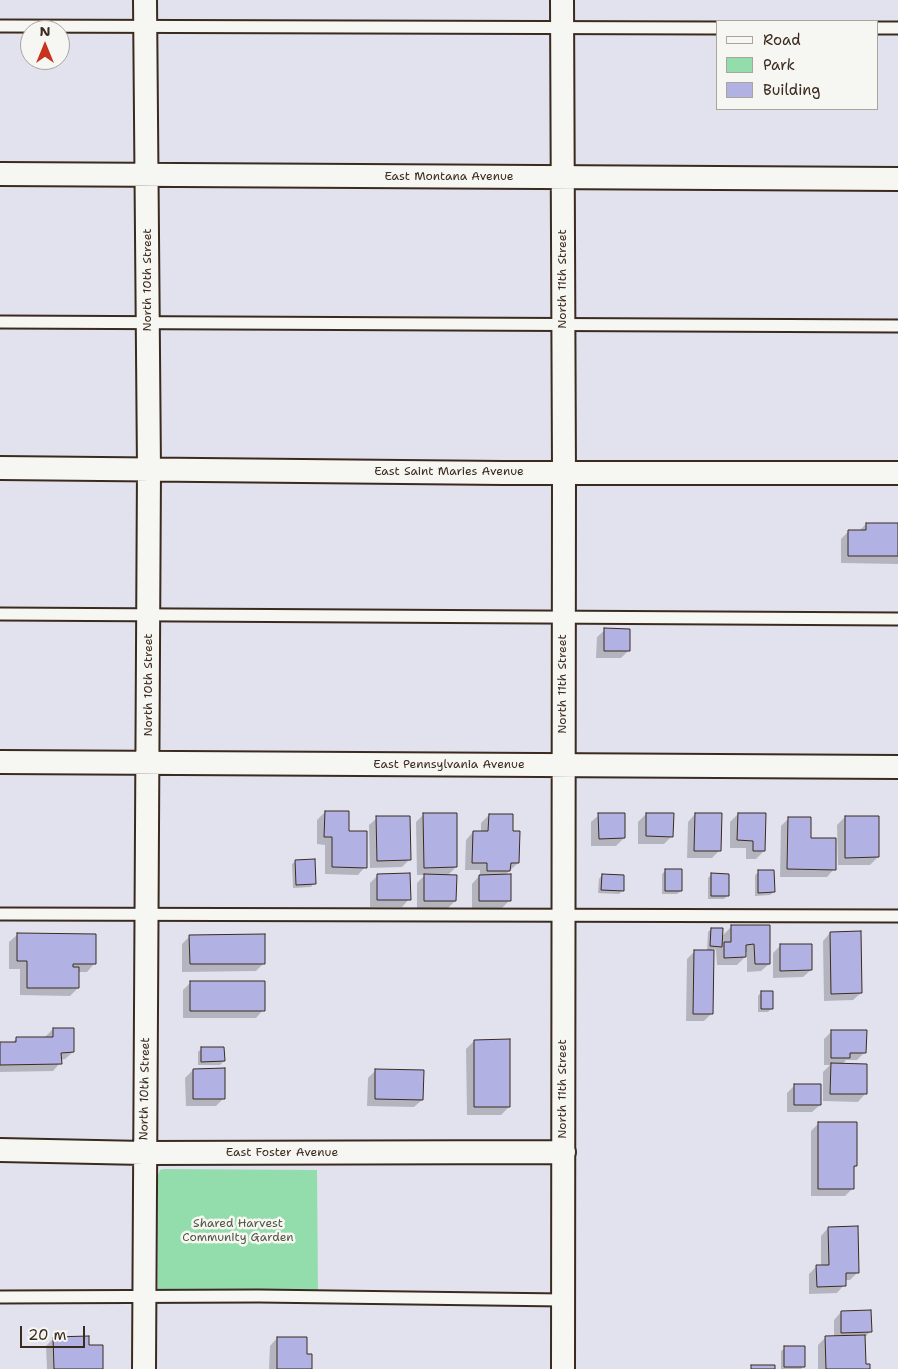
<!DOCTYPE html>
<style>
body{margin:0}
#map{position:relative;width:898px;height:1369px;overflow:hidden;background:#e1e2ee;font-family:"Shantell Sans",sans-serif}
canvas{display:block}
.legend{position:absolute;left:716px;top:20px;width:162px;height:90px;box-sizing:border-box;background:#f6f6f2;border:1px solid #aba49d;margin:0;padding:6px 9px;list-style:none;font-size:15px;color:#3b2a1e}
.legend li{display:flex;align-items:center;gap:10px;height:25px}
.legend b{width:25px;border:1px solid #aba49d}
.north{position:absolute;left:20px;top:20px;width:50px;height:50px;box-sizing:border-box;background:#f6f6f2;border:1px solid #aba49d;border-radius:50%;rotate:0deg;font-size:14px;font-weight:700;line-height:20px;text-align:center;color:#3b2a1e}
.north::after{content:'';display:block;margin:auto;width:18px;height:22px;background:#c8321e;clip-path:polygon(50% 0,100% 100%,50% 72%,0 100%)}
.scale{position:absolute;left:20px;top:1326px;width:65px;height:22px;box-sizing:border-box;border:2px solid #3b2a1e;border-top:0;padding-left:6px;font-size:15px;line-height:18px;white-space:nowrap;color:#3b2a1e;-webkit-text-stroke:4px #f6f6f2;paint-order:stroke}
</style>
<div id="map">
<canvas width="898" height="1369"></canvas>
<ul class="legend">
<li><b style="height:6px;background:#f6f6f2"></b>Road</li>
<li><b style="height:14px;background:#93ddad"></b>Park</li>
<li><b style="height:14px;background:#b1b2e3"></b>Building</li>
</ul>
<div class="north">N</div>
<div class="scale">20 m</div>
</div>
<script>
const g = document.querySelector('canvas').getContext('2d');
g.lineJoin = 'round';
function paint(path, color) { g.fillStyle = color; g.fill(path, 'evenodd'); }
const poly = rows => new Path2D(rows.map(r => 'M' + r).join(''));
function strokePath(path, color, width, dash) { g.strokeStyle = color; g.lineWidth = width; g.lineCap = dash ? 'butt' : 'round'; g.setLineDash(dash || []); g.stroke(path); }
function drawText(font, color, halo, rows, align = 'center') {
  g.font = font + ' "Shantell Sans",sans-serif'; g.lineWidth = 5; g.setLineDash([]); g.textBaseline = 'middle'; g.strokeStyle = halo; g.fillStyle = color; for (const [text, x, y, turn = 0] of rows) {
    g.save(); g.translate(x, y); g.rotate((+turn || 0) * Math.PI / 180); g.textAlign = isNaN(turn) ? turn : align; if (halo) g.strokeText(text, 0, 0); g.fillText(text, 0, 0); g.restore();
  }
}
paint(poly([
 [164,1169,317,1170,318,1293,158,1292,158,1175,160,1170]
]), '#93ddad');
paint(poly([
 [866,524,898,524,898,564,841,563,841,539,849,531,859,531],
 [605,630,628,651,621,658,596,658,597,637],
 [325,812,348,832,365,867,358,875,325,874,325,845,317,844,317,820],
 [424,814,456,867,447,876,455,901,447,909,417,908,417,883,425,875,417,875,416,822],
 [646,814,672,836,664,844,638,844,638,822],
 [695,814,720,850,712,858,687,858,688,822],
 [738,814,764,851,756,859,746,859,746,848,730,848,730,822],
 [489,815,512,833,518,863,504,876,510,900,502,908,472,908,472,884,480,875,480,870,465,870,466,840,473,832,481,832,481,823],
 [599,815,624,838,616,846,591,846,591,822],
 [845,817,878,857,870,865,838,865,837,825],
 [377,818,410,859,402,867,370,868,369,825],
 [789,818,810,839,834,869,827,877,780,877,781,826],
 [296,861,314,883,311,887,293,888,292,864],
 [666,870,681,891,677,894,662,894,662,874],
 [759,872,774,892,770,895,755,896,755,875],
 [712,874,727,896,724,899,708,899,708,878],
 [378,875,409,899,402,907,370,907,370,883],
 [602,875,623,890,619,894,598,893,599,879],
 [769,926,769,964,761,971,747,972,747,952,745,952,745,957,737,965,717,965,716,950,712,949,712,1013,704,1021,686,1021,687,959,695,951,707,951,708,932,711,929,721,937,731,927],
 [830,933,861,993,853,1000,824,1001,823,941],
 [17,935,94,964,87,972,78,972,78,988,70,996,20,995,20,969,9,969,9,942],
 [190,936,264,963,256,971,182,972,182,944],
 [781,945,811,970,803,977,773,978,773,953],
 [190,983,263,1010,256,1018,183,1018,183,990],
 [761,992,772,1008,768,1012,758,1012,758,996],
 [53,1029,73,1052,65,1059,60,1060,60,1063,53,1071,0,1072,0,1043,12,1043,16,1039,45,1037],
 [832,1031,865,1052,857,1060,846,1060,842,1065,865,1094,858,1102,823,1101,823,1072,830,1065,824,1065,824,1039],
 [474,1041,509,1107,501,1115,467,1115,466,1049],
 [202,1048,224,1061,220,1065,198,1065,198,1052],
 [193,1070,224,1098,216,1106,186,1106,185,1078],
 [376,1070,422,1100,414,1107,367,1106,368,1078],
 [795,1085,820,1105,812,1112,787,1112,787,1093],
 [819,1123,856,1166,853,1169,853,1188,845,1196,811,1196,811,1131],
 [828,1228,858,1272,850,1280,844,1280,844,1285,837,1293,809,1294,809,1274,817,1266,821,1266,821,1236],
 [841,1312,870,1332,864,1338,865,1366,869,1369,818,1369,818,1345,826,1337,834,1337,834,1320],
 [54,1338,88,1346,102,1369,47,1369,46,1346],
 [277,1338,306,1356,311,1369,269,1369,270,1346],
 [785,1348,803,1367,801,1369,781,1369,781,1351]
]), '#0003');
const building = poly([
 [866,523,898,523,898,556,848,556,848,530,866,530,866,523],
 [604,628,630,629,630,651,604,651,604,628],
 [325,811,349,811,349,831,367,831,367,868,332,867,332,837,324,837,325,811],
 [423,813,457,813,457,867,424,868,423,813],
 [598,813,625,813,625,838,599,839,598,813],
 [646,813,674,813,673,837,646,836,646,813],
 [695,813,722,813,721,851,694,851,695,813],
 [738,813,766,813,765,851,753,851,753,841,737,840,738,813],
 [489,814,513,814,513,831,520,831,519,863,511,863,510,871,487,871,487,863,472,863,473,831,488,831,489,814],
 [376,816,410,816,411,860,377,861,376,816],
 [845,816,879,816,879,857,845,858,845,816],
 [788,817,811,817,811,838,836,838,836,870,787,869,788,817],
 [315,859,316,884,296,885,295,860,315,859],
 [665,869,682,869,682,891,665,891,665,869],
 [758,870,774,870,775,892,758,893,758,870],
 [410,873,411,900,377,900,377,874,410,873],
 [711,873,729,874,729,896,711,896,711,873],
 [424,874,457,875,456,901,424,901,424,874],
 [511,874,511,901,479,901,479,875,511,874],
 [602,874,624,875,624,891,601,890,602,874],
 [731,925,770,925,770,964,755,964,754,944,746,945,746,957,724,958,724,942,731,942,731,925],
 [711,928,723,928,722,947,710,946,711,928],
 [861,931,862,993,831,994,830,932,861,931],
 [17,933,96,934,96,964,73,964,73,967,79,967,79,988,27,988,27,961,17,961,17,933],
 [265,934,265,964,190,964,189,935,265,934],
 [780,944,812,944,812,970,780,971,780,944],
 [694,950,714,950,713,1014,693,1014,694,950],
 [190,981,265,981,265,1011,190,1011,190,981],
 [761,991,773,991,773,1009,761,1009,761,991],
 [53,1028,74,1028,74,1052,61,1053,62,1064,0,1065,0,1042,16,1042,16,1037,53,1037,53,1028],
 [831,1030,867,1030,866,1053,850,1053,850,1058,831,1058,831,1030],
 [510,1039,510,1107,474,1107,474,1040,510,1039],
 [201,1047,224,1047,225,1061,201,1062,201,1047],
 [831,1063,867,1064,867,1094,830,1094,831,1063],
 [225,1068,225,1099,193,1099,193,1069,225,1068],
 [375,1069,424,1070,423,1100,375,1099,375,1069],
 [794,1084,821,1084,821,1105,794,1105,794,1084],
 [818,1122,857,1122,857,1166,854,1166,854,1189,818,1189,818,1122],
 [858,1226,859,1273,846,1273,846,1286,817,1287,816,1265,829,1265,828,1227,858,1226],
 [871,1310,872,1332,841,1333,841,1311,871,1310],
 [865,1335,866,1364,870,1364,870,1369,826,1369,825,1336,865,1335],
 [89,1336,89,1345,103,1345,103,1369,54,1369,53,1337,89,1336],
 [277,1337,307,1337,307,1354,312,1354,312,1369,277,1369,277,1337],
 [784,1346,805,1346,805,1367,784,1367,784,1346],
 [751,1365,775,1365,775,1369,751,1369,751,1365]
]);
paint(building, '#b1b2e3');
strokePath(building, '#3b2a1e', 1);
const service = poly([
 [0,26,717,28],
 [877,28,898,28],
 [0,322,898,326],
 [0,614,898,619],
 [0,914,898,916],
 [0,1297,259,1296,563,1300]
]);
const minor = poly([
 [562,0,564,473,563,1369],
 [0,174,898,179],
 [0,468,503,473,898,473],
 [0,762,898,767],
 [0,1150,144,1153,564,1152],
 [144,1369,149,469,145,0]
]);
strokePath(service, '#3b2a1e', 15);
strokePath(minor, '#3b2a1e', 26);
strokePath(service, '#f6f6f2', 11);
strokePath(minor, '#f6f6f2', 22);
drawText('12px', '#3b2a1e', '#f6f6f2', [
 ["East Montana Avenue",449,177],
 ["North 11th Street",563,279,-90],
 ["North 10th Street",148,280,-90],
 ["East Saint Maries Avenue",449,472],
 ["North 11th Street",563,684,-90],
 ["North 10th Street",149,685,-90],
 ["East Pennsylvania Avenue",449,765],
 ["North 10th Street",145,1089,-89],
 ["North 11th Street",563,1089,-90],
 ["East Foster Avenue",282,1153]
]);
drawText('12px', '#515742', '#f6f6f2', [
 ["Shared Harvest",238,1224],
 ["Community Garden",238,1238]
]);
</script>
